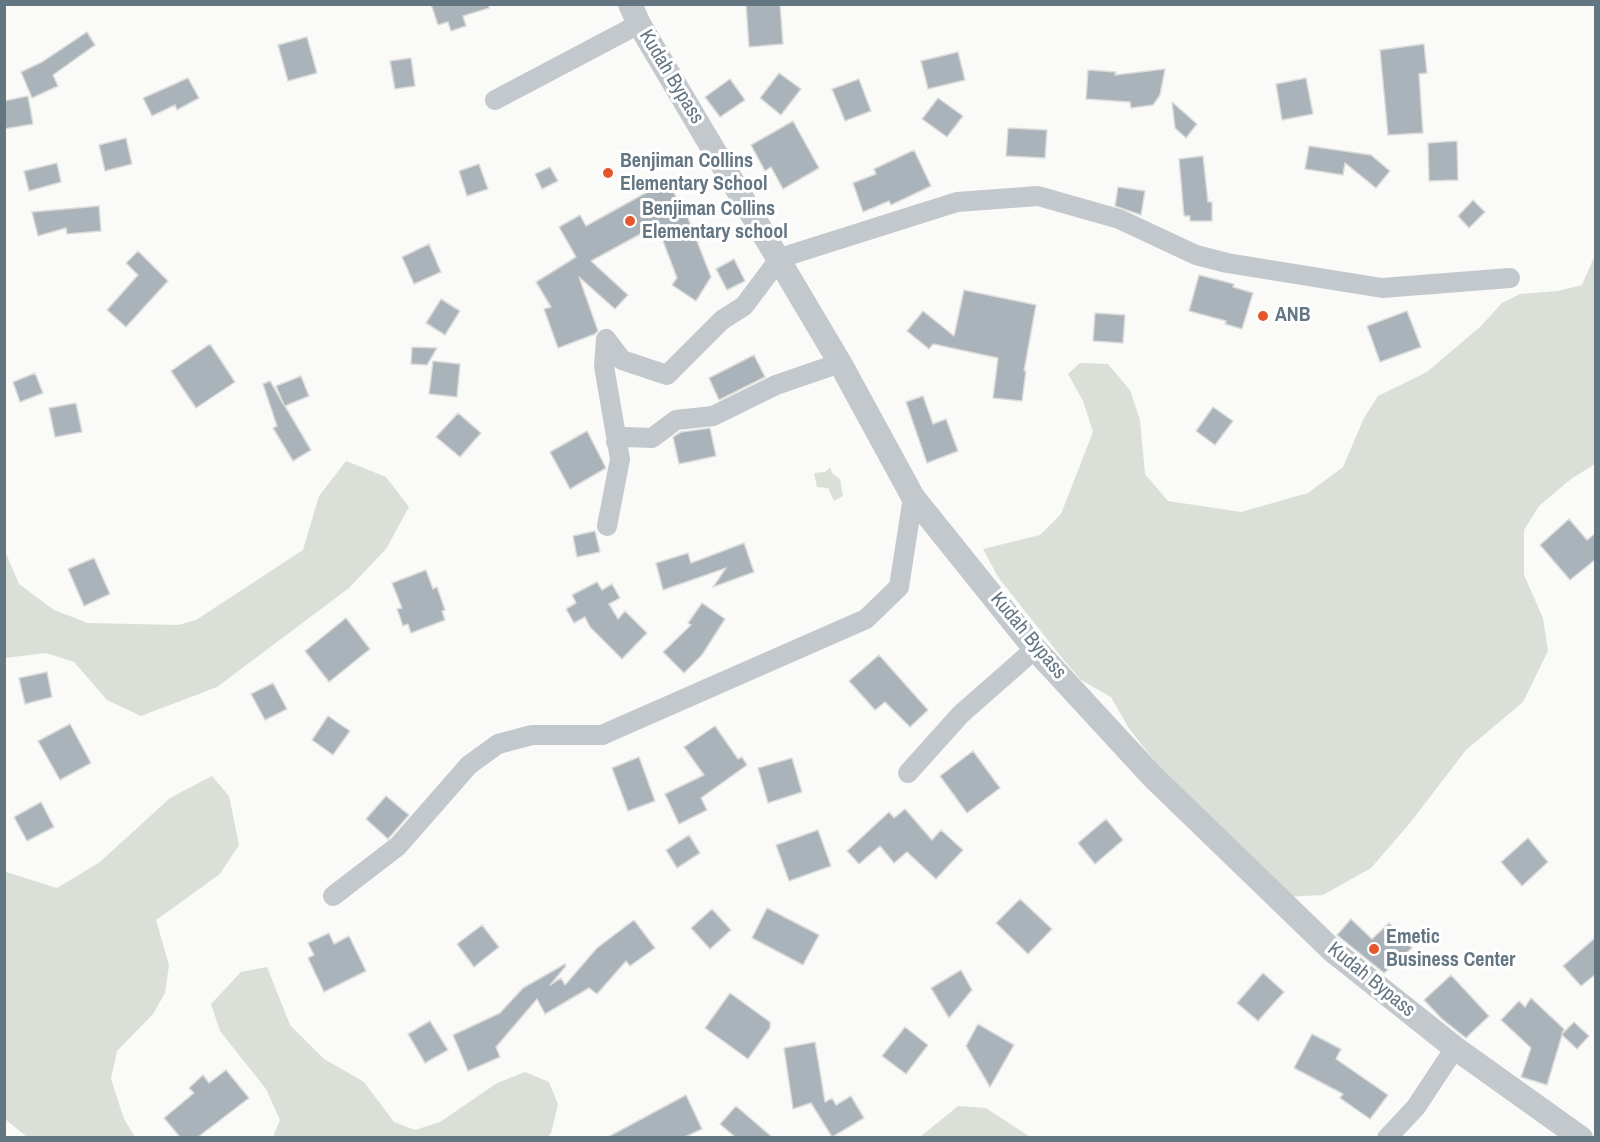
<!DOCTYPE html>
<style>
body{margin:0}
#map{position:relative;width:1600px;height:1142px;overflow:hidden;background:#fafaf8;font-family:"Archivo Narrow",sans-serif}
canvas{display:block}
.frame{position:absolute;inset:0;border:6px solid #657683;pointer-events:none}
</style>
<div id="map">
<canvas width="1600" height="1142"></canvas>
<div class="frame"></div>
</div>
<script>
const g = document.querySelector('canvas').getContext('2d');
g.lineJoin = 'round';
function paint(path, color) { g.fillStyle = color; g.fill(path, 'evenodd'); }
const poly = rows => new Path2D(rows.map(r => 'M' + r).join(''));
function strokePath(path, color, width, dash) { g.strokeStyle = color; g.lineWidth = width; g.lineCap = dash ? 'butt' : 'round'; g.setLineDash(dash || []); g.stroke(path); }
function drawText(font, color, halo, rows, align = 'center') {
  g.font = font + ' "Archivo Narrow",sans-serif'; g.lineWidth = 6; g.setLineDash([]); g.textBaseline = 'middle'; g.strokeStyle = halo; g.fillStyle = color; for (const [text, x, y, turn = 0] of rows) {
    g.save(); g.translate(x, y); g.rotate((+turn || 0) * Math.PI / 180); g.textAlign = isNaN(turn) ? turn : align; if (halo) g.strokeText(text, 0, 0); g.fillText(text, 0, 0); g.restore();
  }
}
paint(poly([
 [1595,255,1595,464,1571,479,1539,506,1524,530,1524,575,1543,618,1548,651,1523,702,1466,750,1410,823,1371,868,1323,895,1285,897,1180,794,1128,727,1111,697,1081,680,1062,658,998,577,983,549,1040,535,1061,514,1093,432,1083,401,1068,374,1080,363,1108,364,1130,390,1140,420,1145,474,1168,501,1241,512,1308,493,1343,467,1364,418,1378,396,1427,372,1481,326,1502,303,1520,294,1558,291,1582,285],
 [346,461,386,477,409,507,386,549,349,588,217,687,141,716,107,700,74,662,46,653,5,658,5,551,19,584,54,610,88,623,178,625,196,620,303,550,319,496],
 [830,467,832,473,840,479,843,496,834,501,828,488,817,487,814,473,825,472],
 [212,776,229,796,239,845,220,874,156,920,169,965,165,993,153,1014,117,1051,111,1079,124,1119,135,1137,27,1137,5,1119,5,868,6,872,57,888,100,862,170,798],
 [267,967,290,1025,324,1059,364,1082,394,1122,415,1130,440,1122,497,1083,525,1072,549,1082,558,1104,551,1133,547,1138,273,1137,280,1120,266,1089,220,1031,211,1004,241,972],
 [958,1106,986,1108,1030,1137,920,1137]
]), '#dadfd7');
const building = poly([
 [431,4,489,4,489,8,463,16,466,26,451,31,448,22,438,25,431,4],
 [746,4,780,4,783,44,749,47,746,4],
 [87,32,95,45,53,75,58,86,32,98,21,72,42,62,87,32],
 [307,37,317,73,288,81,278,45,307,37],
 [1424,44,1427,73,1419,74,1423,133,1388,135,1380,50,1424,44],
 [958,52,965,80,928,89,921,61,958,52],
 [411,58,415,86,395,89,390,61,411,58],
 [1165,69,1160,95,1153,105,1131,108,1130,102,1086,99,1088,70,1116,72,1115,75,1165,69],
 [779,73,801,89,781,115,760,98,779,73],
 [188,78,199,98,177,110,175,105,152,116,143,98,188,78],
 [1306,78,1313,114,1282,120,1276,84,1306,78],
 [730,79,745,100,720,117,705,97,730,79],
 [859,79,871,111,845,121,832,89,859,79],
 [28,96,33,124,4,129,4,101,28,96],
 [938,98,963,116,947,137,922,119,938,98],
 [1172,102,1197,124,1186,138,1175,128,1172,102],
 [793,121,819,168,783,189,771,167,765,171,751,145,793,121],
 [1008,128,1047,130,1045,158,1006,156,1008,128],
 [126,138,132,164,105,171,99,145,126,138],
 [1457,141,1458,180,1429,181,1428,143,1457,141],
 [1309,146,1371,155,1390,171,1376,188,1345,163,1343,175,1305,169,1309,146],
 [914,150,931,186,891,205,889,201,863,212,853,183,876,174,874,169,914,150],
 [1203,156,1208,202,1212,202,1212,221,1190,221,1190,216,1184,216,1179,159,1203,156],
 [57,163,61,182,29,191,24,171,57,163],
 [479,164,488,189,467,196,459,171,479,164],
 [550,167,558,181,542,189,535,174,550,167],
 [667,181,688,218,711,277,696,301,672,285,677,278,657,225,591,261,628,295,615,309,579,277,598,331,595,334,558,348,544,309,551,307,536,282,576,257,559,227,580,215,586,226,667,181],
 [1118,187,1145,191,1141,215,1115,206,1118,187],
 [1473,200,1485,212,1469,228,1458,216,1473,200],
 [99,206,101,231,67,234,66,228,38,236,32,212,99,206],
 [429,244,441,272,414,284,402,257,429,244],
 [138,251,168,281,126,327,107,310,138,275,126,263,138,251],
 [734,259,745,281,727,290,716,269,734,259],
 [1199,275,1234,284,1233,287,1253,293,1242,329,1225,324,1226,321,1189,311,1199,275],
 [964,290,1036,305,1024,371,1026,371,1022,401,993,398,998,358,933,344,929,349,907,331,923,311,954,336,964,290],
 [441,299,460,311,445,335,426,323,441,299],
 [1407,311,1421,347,1380,362,1367,326,1407,311],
 [1095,313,1125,315,1123,343,1093,341,1095,313],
 [210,344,235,382,196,408,171,371,210,344],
 [412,347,437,348,427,365,411,364,412,347],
 [754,355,765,377,719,400,709,378,754,355],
 [433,361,460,364,457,397,429,394,433,361],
 [35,373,43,393,20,402,13,382,35,373],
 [301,376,309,396,285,406,311,450,293,461,273,428,277,426,263,384,270,381,284,405,276,386,301,376],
 [923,396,933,424,946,419,958,451,927,463,906,402,923,396],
 [76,403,82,432,55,437,49,408,76,403],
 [1213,407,1233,421,1215,445,1196,431,1213,407],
 [458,413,481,433,460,457,436,437,458,413],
 [710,428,716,456,679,464,673,437,681,432,710,428],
 [587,431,606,468,570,489,550,452,587,431],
 [1569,519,1587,540,1596,533,1596,559,1570,580,1540,545,1569,519],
 [595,531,600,552,577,557,573,536,595,531],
 [744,543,754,572,713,587,726,568,663,590,656,563,688,553,691,563,744,543],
 [94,558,110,594,84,606,68,569,94,558],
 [426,570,433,589,437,587,445,610,442,611,445,620,411,633,408,624,403,626,397,609,402,608,392,583,426,570],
 [597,582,602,590,612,584,620,598,609,604,618,619,625,611,647,633,622,659,590,627,585,617,574,623,566,609,576,603,572,595,597,582],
 [702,603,725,619,702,655,684,673,663,652,691,625,688,623,702,603],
 [346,618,370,649,329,682,305,651,346,618],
 [879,655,928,710,910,727,885,702,875,710,849,681,879,655],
 [47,672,52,697,25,704,19,678,47,672],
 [273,683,287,709,265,720,251,694,273,683],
 [328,716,350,731,333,755,312,740,328,716],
 [70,724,91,763,60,780,38,741,70,724],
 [715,726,738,759,742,757,747,765,701,798,707,810,679,824,665,794,704,775,684,747,715,726],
 [973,751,1000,788,967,813,940,776,973,751],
 [639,757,655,801,628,811,612,768,639,757],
 [792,758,802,792,768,803,758,768,792,758],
 [386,796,409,815,388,839,366,819,386,796],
 [41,802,54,827,27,841,14,817,41,802],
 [905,809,932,840,941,830,963,850,936,879,907,852,894,863,880,846,859,864,847,851,889,812,894,818,905,809],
 [1106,819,1123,840,1095,864,1078,843,1106,819],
 [818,830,831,866,789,881,776,845,818,830],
 [689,835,700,853,677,868,666,850,689,835],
 [1528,838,1548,862,1522,886,1501,862,1528,838],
 [1020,899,1052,929,1028,954,996,923,1020,899],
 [767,908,819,935,803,965,752,938,767,908],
 [712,909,731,930,710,949,691,928,712,909],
 [1351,919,1372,939,1389,923,1412,948,1384,973,1337,935,1351,919],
 [634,920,655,948,630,966,626,961,597,994,589,988,545,1014,537,999,496,1047,500,1057,468,1071,453,1035,500,1013,523,988,565,964,566,966,550,985,561,978,565,985,597,948,634,920],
 [482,925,499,947,474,967,457,944,482,925],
 [329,933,334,944,349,936,366,971,324,992,308,958,314,955,308,943,329,933],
 [1596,937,1596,974,1581,986,1563,966,1596,937],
 [961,970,972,990,949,1018,931,988,961,970],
 [1263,973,1284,992,1258,1021,1237,1003,1263,973],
 [1451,975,1489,1016,1466,1038,1442,1019,1424,1000,1451,975],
 [730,993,770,1022,770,1028,748,1059,705,1028,730,993],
 [1531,998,1564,1029,1562,1034,1574,1022,1589,1036,1577,1049,1562,1035,1547,1085,1521,1077,1531,1048,1501,1020,1519,1001,1525,1007,1531,998],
 [430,1021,448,1050,425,1063,408,1034,430,1021],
 [978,1024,1014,1045,990,1087,966,1046,978,1024],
 [905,1027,928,1045,906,1074,882,1056,905,1027],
 [1312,1034,1341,1049,1336,1059,1388,1095,1370,1119,1340,1098,1343,1094,1294,1068,1312,1034],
 [815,1042,825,1102,832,1098,836,1105,851,1096,864,1118,832,1137,811,1103,793,1109,784,1048,815,1042],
 [226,1070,249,1098,198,1137,180,1137,164,1118,194,1093,189,1088,203,1075,209,1083,226,1070],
 [686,1095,702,1129,685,1137,608,1137,686,1095],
 [736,1106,772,1137,735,1137,720,1124,736,1106]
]);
paint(building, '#aab3b9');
strokePath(building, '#dcdcda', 1.5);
strokePath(poly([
 [495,100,639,24],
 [616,442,625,437,652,438,676,420,713,416,776,385,840,363],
 [607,526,620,459,604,366,606,339,622,360,667,375,722,320,744,306,780,258,957,202,1038,196,1119,219,1196,255,1227,263,1382,288,1510,278],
 [908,773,961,714,1035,649],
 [333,896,398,846,469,765,498,744,532,735,602,735,866,619,899,587,913,497],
 [1387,1138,1416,1107,1455,1048]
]), '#c3c8cc', 20);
strokePath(poly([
 [630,4,639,24,840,363,913,497,1035,649,1153,777,1333,951,1455,1048,1581,1138]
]), '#c3c8cc', 24);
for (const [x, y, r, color] of [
 [608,173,6,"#e4572e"],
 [630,221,6,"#e4572e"],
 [1263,316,6,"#e4572e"],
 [1374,949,6,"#e4572e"]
]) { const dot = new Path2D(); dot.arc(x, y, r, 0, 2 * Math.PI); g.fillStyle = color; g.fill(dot); strokePath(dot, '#fff', 2); }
drawText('20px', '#657683', '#fff', [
 ["Kudah Bypass",671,77,59],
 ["Kudah Bypass",1028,636,50],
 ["Kudah Bypass",1371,980,39]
]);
drawText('bold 20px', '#657683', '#fff', [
 ["Benjiman Collins",620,162],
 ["Elementary School",620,185],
 ["Benjiman Collins",642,210],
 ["Elementary school",642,233],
 ["ANB",1275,316],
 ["Emetic",1386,938],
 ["Business Center",1386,961]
], 'left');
</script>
